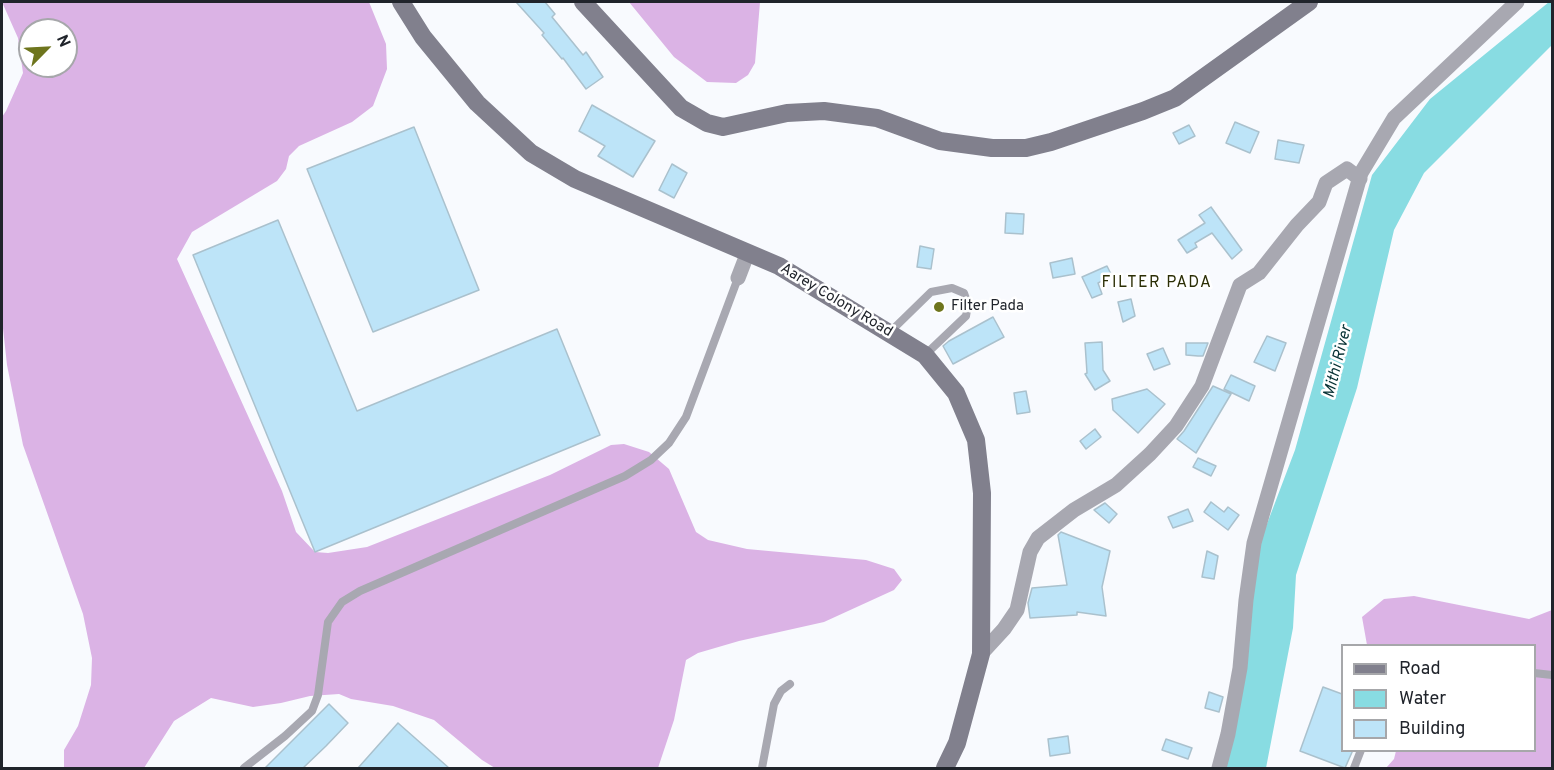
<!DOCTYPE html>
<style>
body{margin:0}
#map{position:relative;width:1554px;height:770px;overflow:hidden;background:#f8fafe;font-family:Overpass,sans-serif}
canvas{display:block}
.frame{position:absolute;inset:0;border:3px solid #20242b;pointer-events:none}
.legend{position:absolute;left:1341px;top:644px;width:195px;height:108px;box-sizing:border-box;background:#fff;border:2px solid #a6a7aa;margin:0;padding:8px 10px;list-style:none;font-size:18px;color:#20242b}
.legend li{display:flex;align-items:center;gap:12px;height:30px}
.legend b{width:30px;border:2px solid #a6a7aa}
.north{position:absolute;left:18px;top:18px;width:60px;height:60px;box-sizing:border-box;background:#fff;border:2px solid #a6a7aa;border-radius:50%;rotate:66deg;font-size:16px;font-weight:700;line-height:24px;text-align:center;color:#20242b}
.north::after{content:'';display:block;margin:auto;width:21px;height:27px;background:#6e751d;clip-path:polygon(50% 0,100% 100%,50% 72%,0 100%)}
</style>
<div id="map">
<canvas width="1554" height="770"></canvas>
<div class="frame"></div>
<ul class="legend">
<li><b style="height:8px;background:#81808d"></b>Road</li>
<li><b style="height:16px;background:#88dce2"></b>Water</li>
<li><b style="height:16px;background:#bde4f8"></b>Building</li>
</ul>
<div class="north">N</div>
</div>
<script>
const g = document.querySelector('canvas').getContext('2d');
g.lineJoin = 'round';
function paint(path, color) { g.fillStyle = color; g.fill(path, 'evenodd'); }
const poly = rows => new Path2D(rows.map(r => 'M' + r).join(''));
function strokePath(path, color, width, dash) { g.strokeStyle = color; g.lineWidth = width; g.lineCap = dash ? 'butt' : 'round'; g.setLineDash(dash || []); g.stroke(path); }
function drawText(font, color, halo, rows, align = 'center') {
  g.font = font + ' Overpass,sans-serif'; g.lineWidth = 5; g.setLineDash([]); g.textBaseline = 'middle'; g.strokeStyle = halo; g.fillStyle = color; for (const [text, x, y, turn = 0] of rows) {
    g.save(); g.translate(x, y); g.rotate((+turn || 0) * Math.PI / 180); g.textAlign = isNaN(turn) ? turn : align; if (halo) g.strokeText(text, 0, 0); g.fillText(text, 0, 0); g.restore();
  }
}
paint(poly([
 [2,2,369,2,386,44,387,69,373,106,352,122,299,146,289,156,286,169,277,181,192,232,177,259,282,491,296,532,315,552,328,553,367,547,550,475,611,445,624,444,649,452,669,469,696,532,708,540,747,549,866,560,894,569,902,580,894,590,824,622,739,641,698,653,686,660,674,720,658,768,495,768,482,760,434,720,393,706,351,699,339,694,310,696,281,703,253,707,211,698,174,721,144,768,64,768,64,750,78,726,91,685,92,658,83,614,23,445,7,365,2,319,2,117,6,111,23,73,18,38],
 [30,30,66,30,66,66,30,66],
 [629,2,760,2,755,63,748,75,736,83,707,82,674,57],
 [1414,596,1529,619,1552,610,1552,768,1386,768,1394,759,1396,751,1534,750,1534,646,1367,645,1362,617,1384,599]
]), '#dbb3e5');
paint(poly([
 [1549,2,1552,2,1552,45,1424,173,1394,230,1357,388,1296,575,1293,628,1266,768,1224,768,1259,545,1295,450,1372,175,1430,99]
]), '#88dce2');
const building = poly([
 [516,2,545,2,555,14,552,17,583,55,586,52,603,77,586,89,563,58,562,59,542,35,544,33,516,2],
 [592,105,655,141,633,177,598,156,605,146,579,131,592,105],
 [1235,122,1259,132,1250,153,1226,143,1235,122],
 [1189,125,1195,136,1179,144,1173,133,1189,125],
 [414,127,479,290,373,332,307,169,414,127],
 [1278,140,1304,145,1299,163,1275,159,1278,140],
 [672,164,687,173,674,198,659,190,672,164],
 [1211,207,1242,250,1232,259,1212,233,1195,243,1197,247,1187,253,1178,240,1205,223,1199,215,1211,207],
 [1006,213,1024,214,1023,234,1005,233,1006,213],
 [278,220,357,411,557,329,600,435,315,552,193,255,278,220],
 [920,246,934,249,931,269,917,267,920,246],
 [1072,258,1075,274,1053,278,1050,263,1072,258],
 [1107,266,1112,276,1098,283,1102,294,1092,298,1082,277,1107,266],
 [1131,299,1135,316,1123,322,1118,302,1131,299],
 [993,317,1004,337,953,364,943,346,949,341,993,317],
 [1267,336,1286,343,1275,371,1254,362,1267,336],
 [1102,342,1103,370,1110,381,1095,390,1085,374,1087,373,1085,343,1102,342],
 [1186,343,1208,343,1203,356,1198,356,1186,355,1186,343],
 [1163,348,1170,364,1154,370,1147,354,1163,348],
 [1231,375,1255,386,1249,401,1224,389,1231,375],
 [1213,386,1231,394,1196,453,1177,439,1184,431,1213,386],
 [1147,389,1165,404,1138,433,1113,410,1112,399,1147,389],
 [1026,391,1030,412,1017,414,1014,393,1026,391],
 [1095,429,1101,437,1086,449,1080,441,1095,429],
 [1198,458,1216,466,1211,476,1193,467,1198,458],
 [1211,502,1224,512,1228,507,1239,515,1228,530,1204,512,1211,502],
 [1105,503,1117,514,1109,523,1094,510,1105,503],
 [1188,509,1193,521,1173,528,1168,517,1188,509],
 [1061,532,1110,551,1102,587,1106,616,1077,612,1077,615,1030,618,1028,603,1032,588,1067,585,1058,535,1061,532],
 [1207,551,1218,556,1214,579,1202,577,1207,551],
 [1323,687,1342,694,1342,750,1353,750,1345,768,1300,751,1323,687],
 [1209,692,1223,697,1219,712,1205,708,1209,692],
 [329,704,348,723,326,746,303,768,265,768,329,704],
 [398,723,449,768,358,768,398,723],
 [1068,736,1070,753,1050,756,1048,739,1068,736],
 [1166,739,1192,748,1188,759,1162,750,1166,739]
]);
paint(building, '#bde4f8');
strokePath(building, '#aac1cd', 1.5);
strokePath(poly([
 [890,332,931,292,952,288,964,293,968,304,966,316,925,355],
 [1534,673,1552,675],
 [244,768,285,736,312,711,318,695,328,622,342,602,360,591,625,476,651,460,669,443,686,417,738,278],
 [762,768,774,704,781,691,790,684],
 [1354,768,1361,750]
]), '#a8a8b1', 8);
strokePath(poly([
 [738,278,748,252],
 [981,654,1004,629,1017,610,1030,552,1038,538,1074,510,1116,485,1150,454,1176,426,1202,386,1240,285,1259,273,1297,225,1319,202,1326,183,1347,169,1360,179],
 [1219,768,1228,734,1240,668,1246,600,1254,543,1361,173,1394,118,1517,2]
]), '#a8a8b1', 15);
strokePath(poly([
 [401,2,423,37,477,103,531,153,575,179,779,266,925,355,956,393,976,440,982,493,981,654,957,743,945,768],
 [583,2,681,108,707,123,723,127,787,113,824,111,877,118,940,141,992,148,1026,148,1051,142,1143,111,1175,98,1309,2]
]), '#81808d', 18);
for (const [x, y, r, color] of [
 [939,307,6,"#6e751d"]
]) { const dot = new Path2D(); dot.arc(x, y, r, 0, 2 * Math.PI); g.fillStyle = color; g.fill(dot); strokePath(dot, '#fff', 2); }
drawText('15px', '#20242b', '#fff', [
 ["Aarey Colony Road",836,301,31]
]);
drawText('15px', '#20242b', '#fff', [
 ["Filter Pada",951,307]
], 'left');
g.letterSpacing = '1.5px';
drawText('16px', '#2c2f06', '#fff', [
 ["FILTER PADA",1157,284]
]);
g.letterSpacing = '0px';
drawText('italic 16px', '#053033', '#fff', [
 ["Mithi River",1339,362,-76]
]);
</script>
